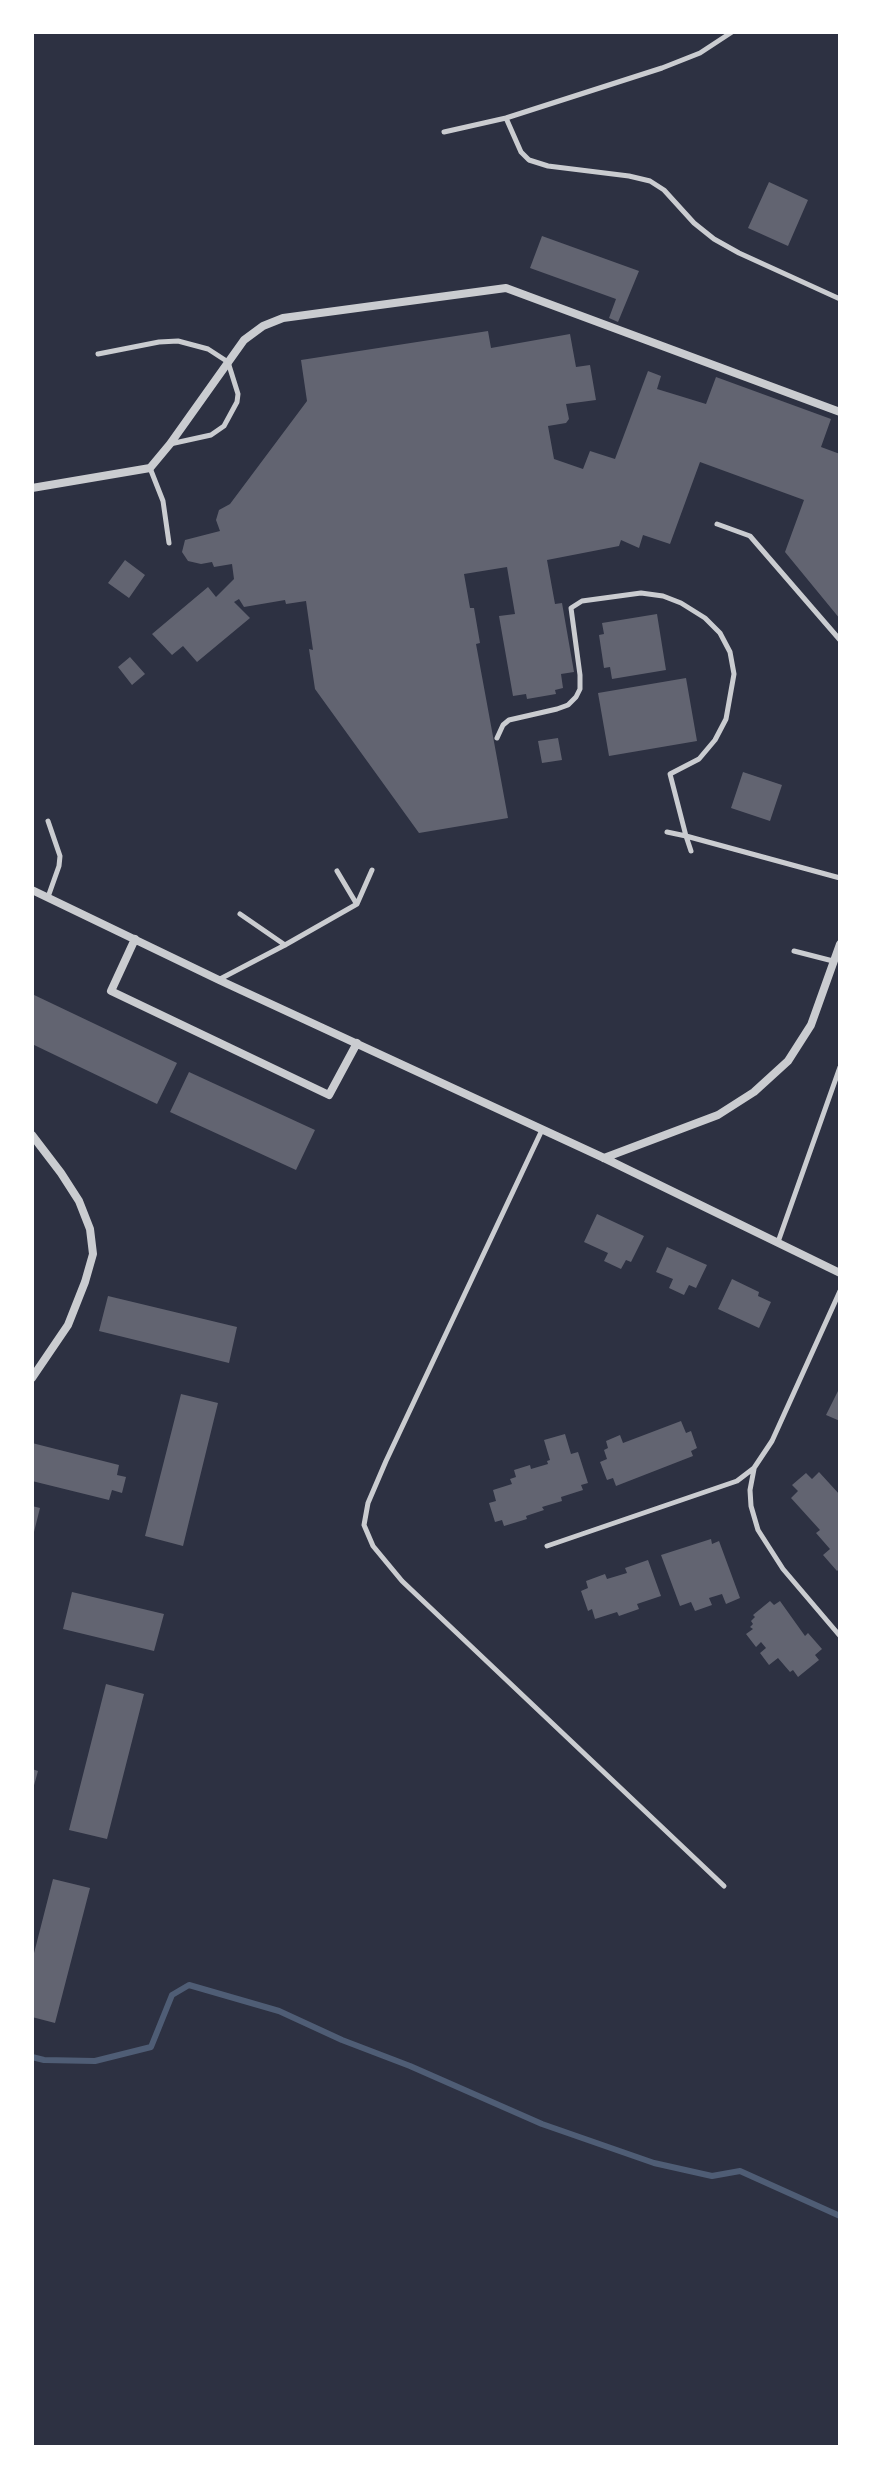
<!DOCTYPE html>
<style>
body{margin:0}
#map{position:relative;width:872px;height:2479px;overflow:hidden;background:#2d3142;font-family:Helvetica,sans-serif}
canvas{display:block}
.frame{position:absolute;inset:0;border:34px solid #fff;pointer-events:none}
</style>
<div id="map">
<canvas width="872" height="2479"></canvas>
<div class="frame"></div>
</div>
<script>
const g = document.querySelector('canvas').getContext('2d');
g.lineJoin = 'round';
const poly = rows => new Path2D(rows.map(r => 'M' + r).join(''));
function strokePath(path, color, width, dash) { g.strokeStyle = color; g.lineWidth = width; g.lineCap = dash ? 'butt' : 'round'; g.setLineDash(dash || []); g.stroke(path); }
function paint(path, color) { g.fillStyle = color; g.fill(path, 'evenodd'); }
strokePath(poly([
 [32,2057,44,2060,95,2061,151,2047,172,1995,189,1985,279,2011,342,2040,410,2066,542,2124,654,2163,712,2176,740,2171,840,2216]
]), '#4f5d75', 6);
paint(poly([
 [769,182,808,200,788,246,748,228],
 [542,236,639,271,618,322,609,318,616,299,530,268],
 [488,331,491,348,570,334,576,367,590,365,596,400,566,404,569,419,566,423,548,426,554,459,583,469,590,451,615,459,648,371,661,376,657,389,706,404,716,377,831,419,821,447,840,454,840,619,785,552,804,500,700,462,670,544,643,535,639,548,621,540,619,546,547,560,555,604,562,603,574,672,561,674,563,688,555,690,556,694,527,699,526,694,513,696,499,616,515,614,507,567,464,574,470,608,474,608,480,643,476,644,508,818,419,833,315,689,309,649,313,650,306,601,286,604,285,600,244,607,239,599,234,602,250,618,197,662,183,646,172,655,152,634,208,587,216,597,234,579,232,564,214,567,212,562,201,564,188,561,182,552,185,540,220,531,216,520,219,510,230,504,307,401,301,360],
 [125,560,145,575,129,598,108,583],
 [657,614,666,670,612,679,610,667,604,668,599,635,604,634,602,623],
 [130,657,145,674,132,685,118,667],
 [686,678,697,741,609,756,598,693],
 [558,738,562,760,542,763,538,741],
 [743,772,782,785,770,821,731,808],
 [32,994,177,1063,157,1104,32,1044],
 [189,1072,315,1130,296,1170,170,1112],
 [597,1214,644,1236,631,1262,626,1260,621,1269,604,1261,608,1253,584,1242],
 [667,1247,707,1265,696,1288,689,1285,684,1295,669,1288,673,1279,656,1272],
 [732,1279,759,1292,758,1296,771,1302,759,1328,718,1309],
 [108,1296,237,1327,229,1363,99,1331],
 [840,1387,840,1421,826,1415],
 [181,1394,218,1403,183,1546,145,1536],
 [681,1421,686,1433,691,1431,697,1448,691,1451,693,1456,616,1486,613,1478,607,1480,600,1462,607,1459,604,1450,608,1448,606,1441,620,1435,623,1443],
 [565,1434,571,1454,578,1452,588,1483,581,1485,583,1490,561,1497,562,1501,542,1507,544,1510,526,1516,527,1519,504,1526,502,1520,495,1522,489,1503,496,1501,493,1490,512,1484,510,1479,516,1477,514,1470,530,1465,531,1469,548,1464,547,1461,550,1460,544,1440],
 [32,1443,119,1465,117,1475,126,1477,122,1493,112,1490,109,1500,32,1481],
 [819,1472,840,1495,840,1568,837,1571,823,1555,830,1549,816,1533,820,1530,791,1498,798,1491,792,1485,806,1473,812,1479],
 [32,1506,40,1508,33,1536,32,1536],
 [711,1539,712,1544,719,1541,740,1598,726,1604,722,1594,709,1598,712,1605,695,1611,691,1602,680,1606,661,1555],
 [648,1560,661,1596,637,1604,639,1609,619,1616,617,1612,595,1619,592,1609,588,1611,581,1591,588,1588,586,1581,605,1574,607,1579,627,1573,625,1568],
 [72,1592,164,1614,154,1651,63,1629],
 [770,1601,774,1605,780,1601,805,1636,808,1633,822,1649,815,1655,819,1660,798,1677,793,1670,790,1672,778,1658,769,1665,760,1653,766,1648,761,1642,756,1647,746,1634,753,1629,750,1627,753,1624,751,1621,755,1617,753,1615],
 [106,1684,144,1694,107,1839,69,1830],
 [32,1769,38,1771,33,1789,32,1788],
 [53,1879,90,1888,55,2023,32,2017,32,1961]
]), '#626471');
strokePath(poly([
 [506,118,521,152,529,160,548,166,629,176,650,181,664,190,694,223,714,239,739,253,840,299],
 [444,132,506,118,662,68,700,53,732,32],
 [98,354,159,342,178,341,208,349,228,362,238,394,237,402,224,426,211,435,170,444],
 [150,468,163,501,169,543],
 [717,524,750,536,840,640],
 [497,738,503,725,509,720,557,709,568,705,576,697,580,689,580,675,571,608,582,601,641,593,663,596,681,603,705,618,720,633,730,652,734,674,726,719,715,740,699,759,670,774,686,836,840,878],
 [667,832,686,836,691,851],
 [337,871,356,903],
 [48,897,59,866,60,856,48,821],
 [240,914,285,945],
 [794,951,833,961],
 [220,979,285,945,357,904,372,870],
 [542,1130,386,1461,368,1503,364,1525,373,1546,402,1581,724,1886],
 [778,1242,840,1067],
 [754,1469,750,1490,751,1506,758,1530,783,1569,840,1636],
 [547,1546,737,1481,754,1468,772,1441,840,1291]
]), '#caccd0', 5);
strokePath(poly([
 [32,488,150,468,170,444,244,340,263,326,283,318,506,288,840,412],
 [32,890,219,980,604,1158,840,1273],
 [135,939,111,991,329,1095,357,1043],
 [32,1135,61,1173,79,1201,90,1229,93,1254,85,1282,68,1325,32,1378],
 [604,1158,718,1115,754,1092,788,1061,811,1025,840,944]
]), '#caccd0', 8);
</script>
